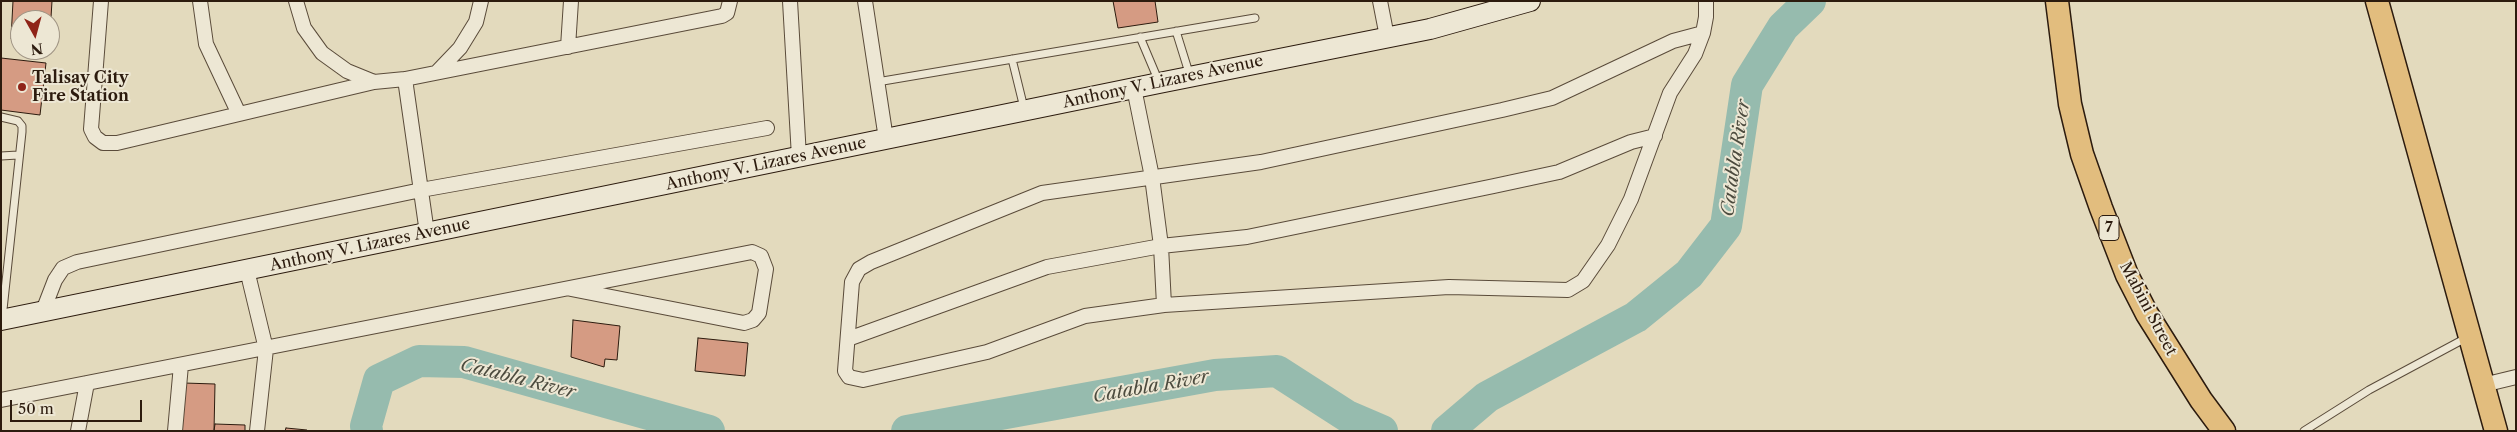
<!DOCTYPE html>
<style>
body{margin:0}
#map{position:relative;width:2517px;height:432px;overflow:hidden;background:#e3dabd;font-family:"Libre Caslon Text",serif}
canvas{display:block}
.frame{position:absolute;inset:0;border:2px solid #2c1b0e;pointer-events:none}
.north{position:absolute;left:10px;top:10px;width:50px;height:50px;box-sizing:border-box;background:#ede7d4;border:1px solid #a09585;border-radius:50%;rotate:173deg;font-size:14px;font-weight:700;line-height:20px;text-align:center;color:#2c1b0e}
.north::after{content:'';display:block;margin:auto;width:18px;height:22px;background:#8f2418;clip-path:polygon(50% 0,100% 100%,50% 72%,0 100%)}
.scale{position:absolute;left:10px;top:400px;width:132px;height:22px;box-sizing:border-box;border:2px solid #2c1b0e;border-top:0;padding-left:6px;font-size:15px;line-height:18px;white-space:nowrap;color:#2c1b0e;-webkit-text-stroke:4px #ede7d4;paint-order:stroke}
</style>
<div id="map">
<canvas width="2517" height="432"></canvas>
<div class="frame"></div>
<div class="north">N</div>
<div class="scale">50 m</div>
</div>
<script>
const g = document.querySelector('canvas').getContext('2d');
g.lineJoin = 'round';
const poly = rows => new Path2D(rows.map(r => 'M' + r).join(''));
function strokePath(path, color, width, dash) { g.strokeStyle = color; g.lineWidth = width; g.lineCap = dash ? 'butt' : 'round'; g.setLineDash(dash || []); g.stroke(path); }
function paint(path, color) { g.fillStyle = color; g.fill(path, 'evenodd'); }
function drawText(font, color, halo, rows, align = 'center') {
  g.font = font + ' "Libre Caslon Text",serif'; g.lineWidth = 4; g.setLineDash([]); g.textBaseline = 'middle'; g.strokeStyle = halo; g.fillStyle = color; for (const [text, x, y, turn = 0] of rows) {
    g.save(); g.translate(x, y); g.rotate((+turn || 0) * Math.PI / 180); g.textAlign = isNaN(turn) ? turn : align; if (halo) g.strokeText(text, 0, 0); g.fillText(text, 0, 0); g.restore();
  }
}
strokePath(poly([
 [367,431,366,426,379,380,419,361,464,362,709,431],
 [907,431,1215,375,1277,371,1347,416,1382,431],
 [1447,431,1487,397,1636,317,1689,274,1726,226,1747,85,1783,27,1810,1]
]), '#96bbae', 32);
const building = poly([
 [13,1,52,1,50,34,50,20,20,20,20,40,11,39,13,1],
 [1113,1,1155,1,1158,22,1118,28,1113,1],
 [1,58,46,63,40,115,1,110,1,58],
 [573,320,620,326,617,360,605,359,604,367,571,357,573,320],
 [698,338,748,343,745,376,695,371,698,338],
 [184,383,215,384,214,431,182,431,184,383],
 [215,424,245,425,245,431,214,431,215,424],
 [286,428,307,430,307,431,285,431,286,428]
]);
paint(building, '#d59b83');
strokePath(building, '#2c1b0e', 1);
const service = poly([
 [1176,31,1190,76],
 [1140,37,1159,82],
 [1012,59,1024,108],
 [877,82,1255,18],
 [1,117,18,121,22,126,22,132,2,319],
 [1,156,18,155],
 [2304,431,2369,390,2466,338]
]);
const minor = poly([
 [101,1,91,129,95,137,103,143,117,143,374,82,405,79,722,16,727,13,730,1],
 [200,1,206,44,238,112],
 [296,1,304,28,322,53,347,71,374,82],
 [790,1,799,157],
 [865,1,886,139],
 [1380,1,1387,37],
 [1703,33,1673,41,1552,98,1502,110,1261,162,1042,193,871,262,859,269,852,282,845,371,849,377,863,380,987,352,1085,316,1164,305,1449,287,1568,290,1583,281,1608,245,1631,199,1670,93,1695,54,1703,33,1706,17,1706,1],
 [568,47,571,1],
 [438,71,460,48,476,22,481,1],
 [405,79,427,233],
 [1134,88,1152,177,1161,246,1164,305],
 [247,270,266,349,257,431],
 [43,311,55,280,63,268,77,262,421,190,767,128],
 [848,339,1047,267,1161,246,1247,237,1494,186,1559,172,1631,142,1655,136],
 [2483,385,2516,377],
 [1,400,752,252,761,256,766,269,759,313,753,320,744,323,571,289],
 [78,431,87,383],
 [175,431,181,365]
]);
const secondary = poly([
 [1,320,1159,83,1430,29,1530,1]
]);
const primary = poly([
 [2057,1,2070,104,2082,154,2101,208,2127,275,2147,314,2201,400,2224,431],
 [2377,1,2496,431]
]);
strokePath(service, '#5a4b3a', 9);
strokePath(minor, '#5a4b3a', 16);
strokePath(secondary, '#2c1b0e', 22);
strokePath(primary, '#2c1b0e', 25);
strokePath(service, '#ede7d4', 7);
strokePath(minor, '#ede7d4', 14);
strokePath(secondary, '#ede7d4', 20);
strokePath(primary, '#e2bd7e', 22);
for (const [x, y, r, color] of [
 [22,87,5,"#8f2418"]
]) { const dot = new Path2D(); dot.arc(x, y, r, 0, 2 * Math.PI); g.fillStyle = color; g.fill(dot); strokePath(dot, '#ede7d4', 2); }
for (const [x, y, w] of [
 [2109,228,20]
]) { const box = new Path2D(); box.roundRect(x - w / 2, y - 12.5, w, 25, 4); g.fillStyle = '#ede7d4'; g.fill(box); strokePath(box, '#2c1b0e', 1); }
drawText('bold 15px', '#2c1b0e', null, [
 ["7",2109,228]
]);
drawText('bold 16px', '#2c1b0e', '#ede7d4', [
 ["Talisay City",32,78],
 ["Fire Station",32,96]
], 'left');
drawText('16px', '#2c1b0e', '#ede7d4', [
 ["Anthony V. Lizares Avenue",1163,82,-12],
 ["Anthony V. Lizares Avenue",766,164,-12],
 ["Anthony V. Lizares Avenue",370,245,-12],
 ["Mabini Street",2148,309,62]
]);
drawText('italic 18px', '#4c4b3e', '#ede7d4', [
 ["Catabla River",1736,158,-82],
 ["Catabla River",518,379,14],
 ["Catabla River",1151,387,-10]
]);
</script>
